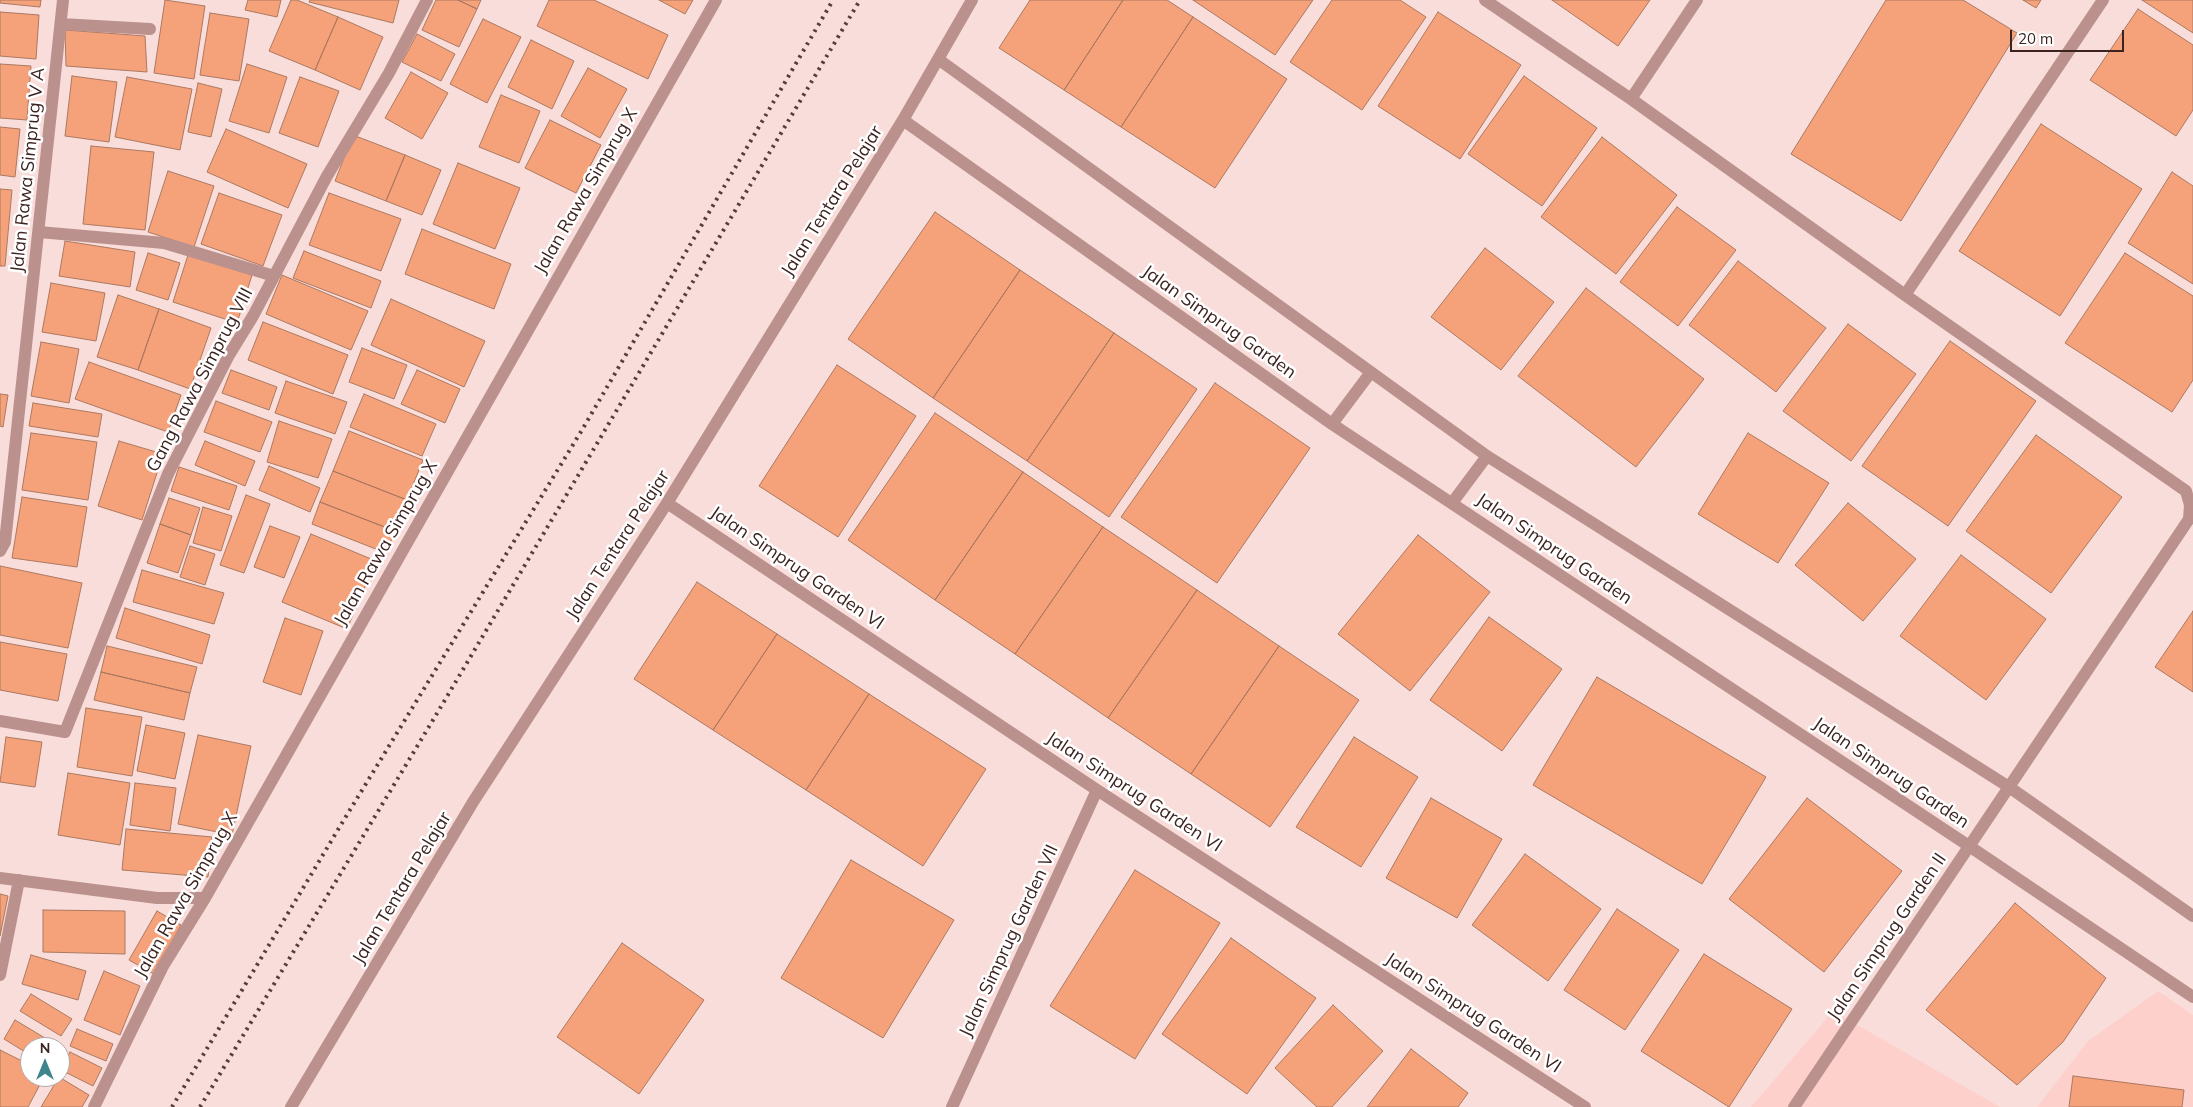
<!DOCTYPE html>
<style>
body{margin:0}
#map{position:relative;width:2193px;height:1107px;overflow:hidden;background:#f8ddda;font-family:Mulish,sans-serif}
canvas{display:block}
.north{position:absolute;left:20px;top:1037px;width:50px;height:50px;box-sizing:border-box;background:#fff;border:1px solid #b1a7a6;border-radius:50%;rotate:0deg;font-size:14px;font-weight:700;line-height:20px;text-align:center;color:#3b2320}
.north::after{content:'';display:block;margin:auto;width:18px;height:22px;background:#3e858d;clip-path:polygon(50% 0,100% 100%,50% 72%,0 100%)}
.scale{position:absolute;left:2010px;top:30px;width:114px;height:22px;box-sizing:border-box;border:2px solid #3b2320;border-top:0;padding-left:6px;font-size:15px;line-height:18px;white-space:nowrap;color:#3b2320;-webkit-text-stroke:4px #fff;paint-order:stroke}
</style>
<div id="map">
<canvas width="2193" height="1107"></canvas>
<div class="north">N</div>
<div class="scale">20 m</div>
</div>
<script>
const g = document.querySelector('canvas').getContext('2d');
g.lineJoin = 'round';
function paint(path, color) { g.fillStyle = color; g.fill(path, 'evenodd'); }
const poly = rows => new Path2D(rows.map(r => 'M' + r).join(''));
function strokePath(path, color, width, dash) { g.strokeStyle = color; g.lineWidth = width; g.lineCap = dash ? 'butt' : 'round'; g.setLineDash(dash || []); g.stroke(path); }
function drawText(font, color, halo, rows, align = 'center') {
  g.font = font + ' Mulish,sans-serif'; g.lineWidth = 5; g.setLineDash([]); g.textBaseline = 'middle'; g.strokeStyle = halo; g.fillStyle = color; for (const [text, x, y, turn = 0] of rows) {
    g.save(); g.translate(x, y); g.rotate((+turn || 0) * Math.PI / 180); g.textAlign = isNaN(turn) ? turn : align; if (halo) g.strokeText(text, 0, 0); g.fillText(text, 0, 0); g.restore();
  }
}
paint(poly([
 [2158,991,2193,1015,2193,1107,2037,1107,2088,1041],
 [1833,1011,2000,1107,1751,1107]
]), '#fdd0cc');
const building = poly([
 [0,0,41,0,40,7,0,3,0,0],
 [165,0,205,6,194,79,154,73,165,0],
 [248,0,281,0,277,17,245,10,248,0],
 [291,0,297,0,338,17,315,70,269,51,291,0],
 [310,0,399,0,393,23,309,2,310,0],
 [436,0,458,0,477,9,459,47,422,30,436,0],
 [458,0,481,0,477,9,458,0],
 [549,0,594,0,668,35,648,79,537,26,549,0],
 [659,0,693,0,685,14,659,0],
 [1030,0,1123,0,1064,90,999,48,1030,0],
 [1123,0,1167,0,1193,17,1121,127,1064,90,1123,0],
 [1193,0,1313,0,1275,55,1193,0],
 [1332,0,1400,0,1426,17,1362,110,1290,62,1332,0],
 [1552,0,1650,0,1618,46,1552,0],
 [1886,0,1963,0,2017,33,1901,221,1791,154,1886,0],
 [2023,0,2041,0,2036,8,2023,0],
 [2142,0,2193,0,2193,33,2142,0],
 [2138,9,2193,45,2193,110,2176,136,2090,80,2138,9],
 [0,12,39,15,36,59,0,56,0,12],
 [1438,12,1521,65,1460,159,1378,106,1438,12],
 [210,13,249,19,239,81,200,75,210,13],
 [338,17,383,37,360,90,315,70,338,17],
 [1193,17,1287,79,1215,188,1121,127,1193,17],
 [483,19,521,37,487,103,450,84,483,19],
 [65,30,145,36,147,72,66,66,65,30],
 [417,34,455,54,441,81,402,62,417,34],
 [531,40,574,61,552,109,508,87,531,40],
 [0,64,31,66,27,120,0,118,0,64],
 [247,64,287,77,269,133,229,121,247,64],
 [588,68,627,89,600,138,561,116,588,68],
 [411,72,448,93,422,139,385,118,411,72],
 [72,76,117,82,109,142,65,136,72,76],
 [1524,76,1597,128,1542,206,1468,154,1524,76],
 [127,77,192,89,180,150,115,137,127,77],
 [300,77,339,91,318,147,279,133,300,77],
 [198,83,222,89,211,137,188,132,198,83],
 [501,95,540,111,519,163,479,147,501,95],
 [550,120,601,145,576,193,525,168,550,120],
 [2041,124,2142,189,2060,316,1959,251,2041,124],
 [0,127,20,129,15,177,0,175,0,127],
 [226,129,307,164,288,208,207,172,226,129],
 [353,135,405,155,386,201,335,181,353,135],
 [1602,137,1677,195,1616,274,1541,217,1602,137],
 [91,146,154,152,145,230,83,224,91,146],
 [405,155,441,170,422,215,386,201,405,155],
 [458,163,520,188,495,249,433,224,458,163],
 [168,171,214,186,194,247,148,232,168,171],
 [2172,172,2193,186,2193,284,2128,243,2172,172],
 [0,189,12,190,5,266,0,266,0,189],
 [219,193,282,215,263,266,201,244,219,193],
 [329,193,401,219,381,271,309,245,329,193],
 [1677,207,1736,250,1678,326,1620,282,1677,207],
 [935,212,1020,270,933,398,848,339,935,212],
 [422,229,511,264,494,309,405,274,422,229],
 [65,241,135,252,130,287,59,276,65,241],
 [1485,248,1554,302,1501,370,1431,317,1485,248],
 [304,251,381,281,371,308,293,278,304,251],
 [148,253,180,263,168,300,136,290,148,253],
 [2125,253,2193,296,2193,380,2172,412,2065,343,2125,253],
 [188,255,252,275,237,323,173,302,188,255],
 [1738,261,1826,328,1776,392,1689,325,1738,261],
 [1020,270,1114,333,1027,461,933,398,1020,270],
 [282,275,368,311,351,350,266,314,282,275],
 [51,283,105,293,96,341,42,332,51,283],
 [1586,288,1704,379,1636,467,1518,376,1586,288],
 [118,295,159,309,138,370,97,357,118,295],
 [391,299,485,341,464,387,371,345,391,299],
 [159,309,211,328,190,389,138,370,159,309],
 [263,322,348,355,333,394,248,360,263,322],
 [1848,324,1916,374,1851,461,1783,411,1848,324],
 [1114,333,1197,389,1109,517,1027,461,1114,333],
 [1950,341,2036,401,1948,526,1862,466,1950,341],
 [41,342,79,349,69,403,31,396,41,342],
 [362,348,407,365,394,399,349,382,362,348],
 [89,362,181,395,168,432,75,399,89,362],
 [837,365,916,416,838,537,759,486,837,365],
 [231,370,277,387,269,410,222,393,231,370],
 [417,370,460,389,445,423,401,404,417,370],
 [286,381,347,402,335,434,275,413,286,381],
 [1215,383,1310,448,1217,583,1121,517,1215,383],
 [0,394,8,395,3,427,0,426,0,394],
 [364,394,436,424,422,456,350,427,364,394],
 [216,401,272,422,260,452,204,432,216,401],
 [33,403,102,414,98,437,29,426,33,403],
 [935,413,1023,472,935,600,848,540,935,413],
 [279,421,332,439,318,478,267,462,279,421],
 [349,431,423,460,407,500,333,471,349,431],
 [31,433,97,442,88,500,22,490,31,433],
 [1748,433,1829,483,1778,563,1698,514,1748,433],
 [2036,435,2122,497,2051,593,1966,531,2036,435],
 [119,441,163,454,142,520,98,506,119,441],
 [205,441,255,461,245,486,195,465,205,441],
 [269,466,320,488,310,512,259,490,269,466],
 [179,467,237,486,229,510,171,491,179,467],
 [333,471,407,500,395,531,320,502,333,471],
 [1023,472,1103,527,1015,654,935,600,1023,472],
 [246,495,270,504,244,573,220,565,246,495],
 [22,497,87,507,77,567,12,558,22,497],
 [169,498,200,508,191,535,160,524,169,498],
 [320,502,395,531,386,553,312,524,320,502],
 [1848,503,1916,559,1863,621,1795,565,1848,503],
 [203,507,232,516,221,551,193,543,203,507],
 [160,524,191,535,178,573,147,563,160,524],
 [270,526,300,537,284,578,254,567,270,526],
 [1103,527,1197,590,1108,718,1015,654,1103,527],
 [311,534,376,561,347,629,282,602,311,534],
 [1418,535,1490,592,1410,691,1338,634,1418,535],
 [190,546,215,554,205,585,180,577,190,546],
 [1961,555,2046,619,1986,700,1900,636,1961,555],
 [0,566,82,583,68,648,0,635,0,566],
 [142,570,224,593,214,624,133,602,142,570],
 [697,582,777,634,713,730,634,679,697,582],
 [1197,590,1279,646,1191,774,1108,718,1197,590],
 [125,608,210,635,202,664,116,638,125,608],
 [2193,611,2193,692,2155,667,2193,611],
 [1489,617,1562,669,1502,751,1430,700,1489,617],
 [285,618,323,631,301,695,263,682,285,618],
 [777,634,869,694,806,790,713,730,777,634],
 [0,642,67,654,58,701,0,690,0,642],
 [107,646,197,667,190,693,101,672,107,646],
 [1279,646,1359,700,1270,827,1191,774,1279,646],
 [101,672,190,693,184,720,94,700,101,672],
 [1597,677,1766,777,1702,884,1533,785,1597,677],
 [869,694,986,769,923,866,806,790,869,694],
 [86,708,142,717,132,776,77,767,86,708],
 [146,725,185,733,175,779,137,771,146,725],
 [198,735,251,746,232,835,178,824,198,735],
 [6,737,42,742,35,787,0,782,6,737],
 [1354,737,1418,777,1361,867,1296,827,1354,737],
 [68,773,130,783,120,845,58,835,68,773],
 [135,783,176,788,170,831,130,825,135,783],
 [1431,798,1502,839,1457,918,1386,878,1431,798],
 [1807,798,1902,871,1824,972,1729,899,1807,798],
 [126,829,212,837,208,877,122,870,126,829],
 [1525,854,1601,909,1548,981,1472,925,1525,854],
 [851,860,954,920,883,1038,781,978,851,860],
 [1135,870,1220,923,1135,1059,1050,1006,1135,870],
 [0,894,8,896,0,936,0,894],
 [2015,903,2106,978,2063,1042,2017,1085,1926,1010,2015,903],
 [1617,909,1679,950,1625,1030,1564,990,1617,909],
 [43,910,125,911,125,954,43,952,43,910],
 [157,911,181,925,154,974,129,960,157,911],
 [1231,938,1316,998,1247,1094,1162,1034,1231,938],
 [622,943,704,1000,639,1094,557,1037,622,943],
 [1704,954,1792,1009,1729,1107,1641,1051,1704,954],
 [31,955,86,971,78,1000,22,984,31,955],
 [104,971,140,986,120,1035,84,1020,104,971],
 [31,994,72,1019,61,1036,20,1011,31,994],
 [1333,1005,1383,1051,1332,1107,1317,1107,1275,1068,1333,1005],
 [15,1020,60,1047,30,1047,30,1055,4,1039,15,1020],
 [77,1029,113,1044,106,1061,70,1046,77,1029],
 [1411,1049,1468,1093,1458,1107,1367,1107,1411,1049],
 [0,1050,30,1065,30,1077,44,1077,28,1107,0,1107,0,1050],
 [70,1052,102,1068,93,1086,61,1070,70,1052],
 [2073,1076,2184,1090,2182,1107,2069,1107,2073,1076],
 [59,1077,89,1095,82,1107,41,1107,59,1077]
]);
paint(building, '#f5a27b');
strokePath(building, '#ac7860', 1);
strokePath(poly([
 [1485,0,1631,99,1905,295,2186,491],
 [61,24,150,29],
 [938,59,1487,456,2009,787,2193,916],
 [1631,99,1697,0],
 [903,120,1332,424,1969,846,2193,997],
 [39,232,164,243,274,276],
 [1905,295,2103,0],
 [1332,424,1371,372],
 [667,503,1097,790,1585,1107],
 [1452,503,1487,456],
 [0,551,5,542,63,0],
 [0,721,65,732,168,474,229,355,253,316,327,176,389,73,427,0],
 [0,878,157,898,205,898],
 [0,975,19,880],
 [94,1107,163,966,205,898,716,0],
 [291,1107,473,802,667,503,903,120,972,0],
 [952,1107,1097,790],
 [1794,1107,2189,519,2190,505,2186,491]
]), '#bb918d', 12);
strokePath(poly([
 [172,1107,342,823,582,430,833,0],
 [200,1107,436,715,860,0]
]), '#563d3a', 4, [2.5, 5]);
drawText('18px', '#3b2320', '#fff', [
 ["Jalan Rawa Simprug V A",28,170,-84],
 ["Jalan Rawa Simprug X",586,191,-60],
 ["Jalan Tentara Pelajar",832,201,-58],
 ["Jalan Simprug Garden",1219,322,35],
 ["Gang Rawa Simprug VIII",200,380,-62],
 ["Jalan Rawa Simprug X",386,543,-60],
 ["Jalan Tentara Pelajar",618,545,-57],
 ["Jalan Simprug Garden",1554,549,34],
 ["Jalan Simprug Garden VI",797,568,34],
 ["Jalan Simprug Garden",1891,773,34],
 ["Jalan Simprug Garden VI",1134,792,33],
 ["Jalan Tentara Pelajar",402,888,-59],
 ["Jalan Rawa Simprug X",186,895,-60],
 ["Jalan Simprug Garden II",1887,937,-56],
 ["Jalan Simprug Garden VII",1009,941,-65],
 ["Jalan Simprug Garden VI",1473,1013,33]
]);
</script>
